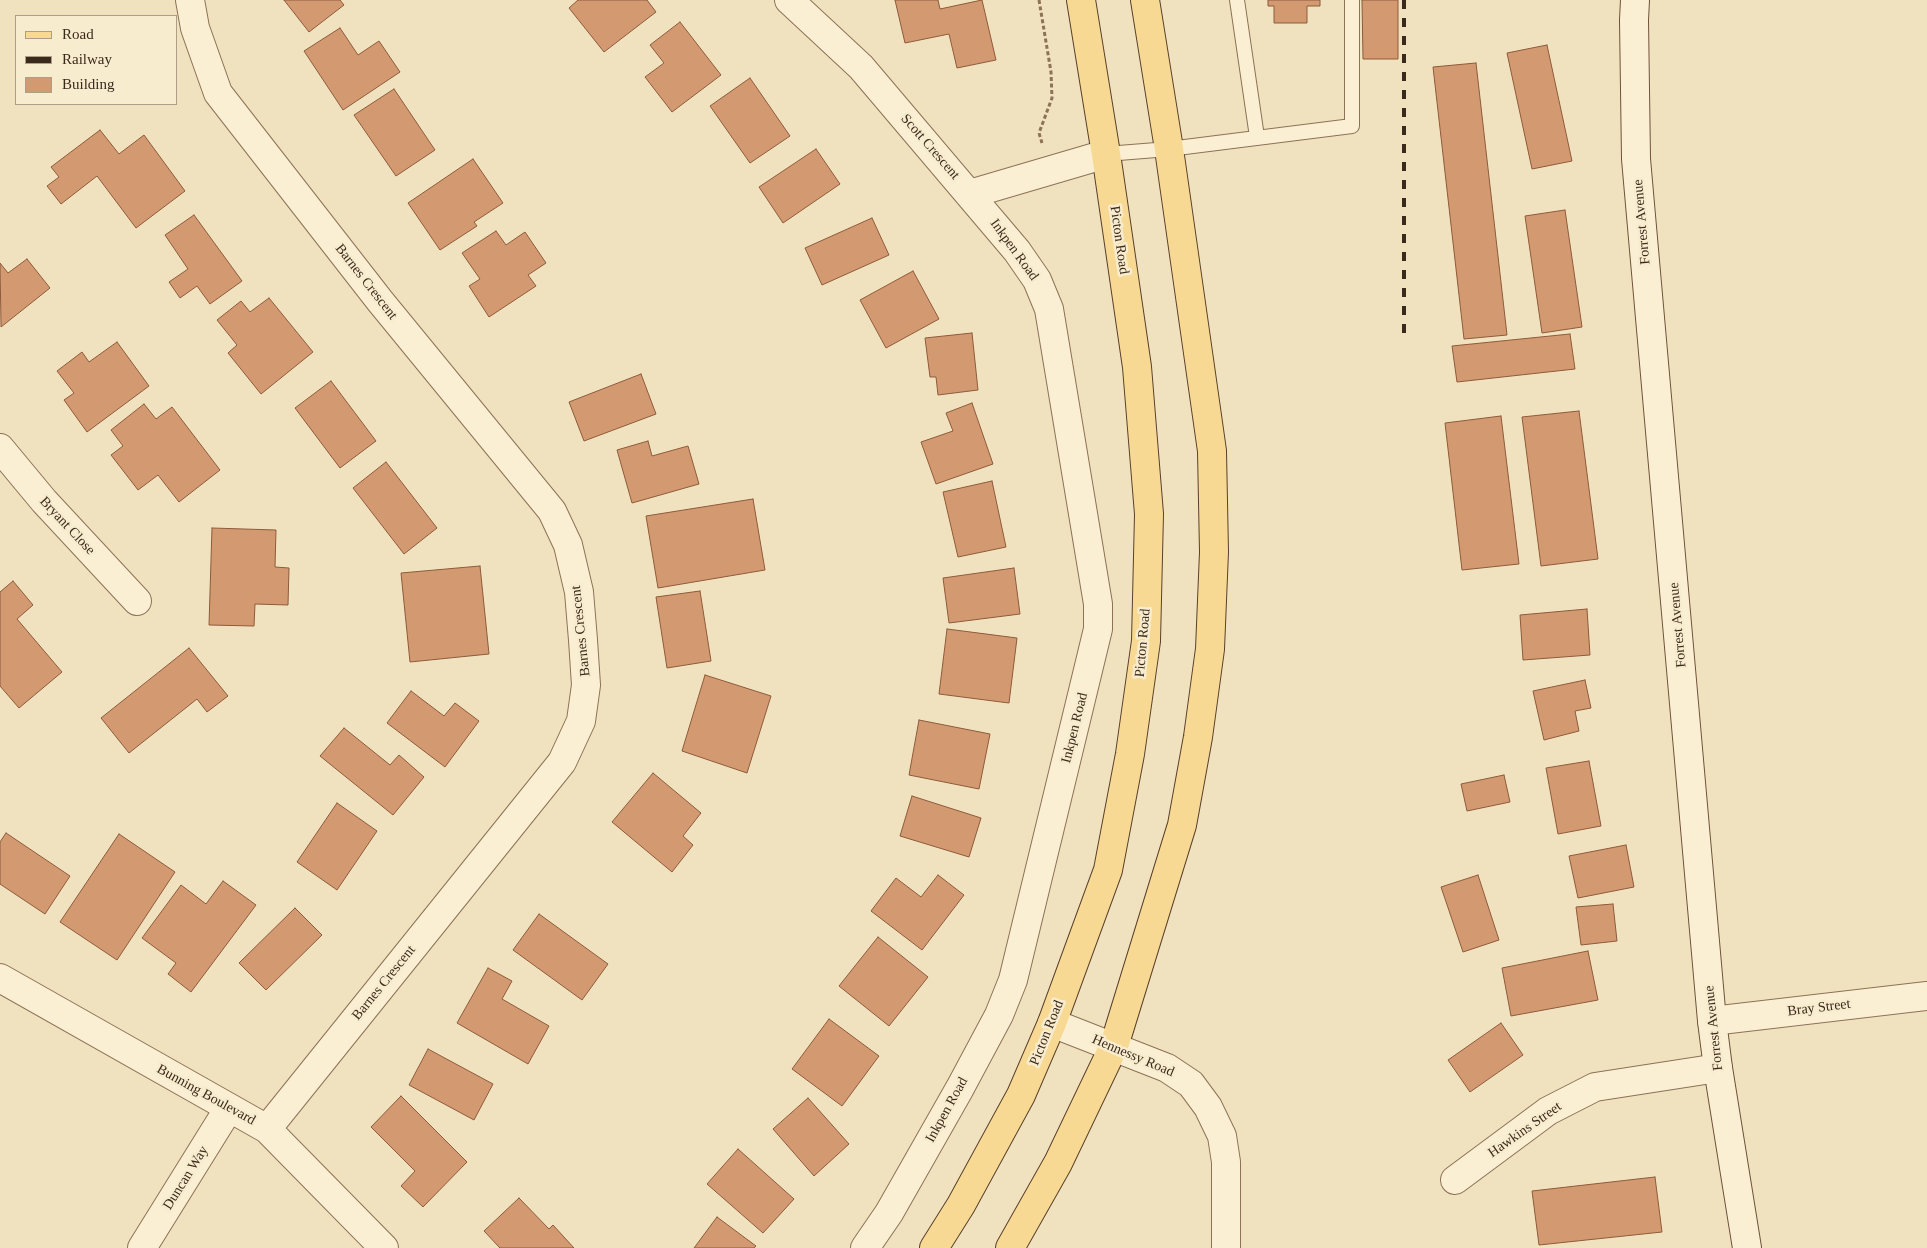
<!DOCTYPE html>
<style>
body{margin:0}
#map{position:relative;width:1927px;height:1248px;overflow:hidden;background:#f1e2bf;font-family:Georgia,serif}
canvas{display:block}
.legend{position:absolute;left:15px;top:15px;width:162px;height:90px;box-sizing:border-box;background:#f8eccf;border:1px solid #ac9e87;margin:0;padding:6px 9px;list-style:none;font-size:15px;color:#3a2a1c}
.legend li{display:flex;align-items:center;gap:10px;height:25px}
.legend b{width:25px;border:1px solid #ac9e87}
</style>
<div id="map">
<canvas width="1927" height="1248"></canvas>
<ul class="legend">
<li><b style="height:6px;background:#f8d993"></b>Road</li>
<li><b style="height:6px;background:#3a2a1c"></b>Railway</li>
<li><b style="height:14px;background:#d39a72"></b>Building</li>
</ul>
</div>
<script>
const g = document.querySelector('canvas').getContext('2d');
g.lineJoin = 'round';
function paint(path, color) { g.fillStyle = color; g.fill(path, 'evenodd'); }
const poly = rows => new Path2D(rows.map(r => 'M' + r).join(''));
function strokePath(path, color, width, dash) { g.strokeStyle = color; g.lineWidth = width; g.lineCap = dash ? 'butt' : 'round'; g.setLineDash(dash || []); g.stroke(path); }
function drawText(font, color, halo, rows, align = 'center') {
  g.font = font + ' Georgia,serif'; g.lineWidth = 5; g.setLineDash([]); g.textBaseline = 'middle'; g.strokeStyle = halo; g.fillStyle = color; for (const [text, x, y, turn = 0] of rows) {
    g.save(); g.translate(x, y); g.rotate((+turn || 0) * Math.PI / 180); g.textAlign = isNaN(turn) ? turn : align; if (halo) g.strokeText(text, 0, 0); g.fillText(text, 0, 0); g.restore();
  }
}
const building = poly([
 [284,0,340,0,344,5,309,32,284,0],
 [578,0,647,0,656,12,604,52,569,8,578,0],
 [895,0,938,0,940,9,982,0,996,60,957,68,949,34,905,43,895,0],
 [1268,0,1320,0,1320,6,1307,6,1307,23,1274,23,1274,6,1268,6,1268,0],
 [1362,0,1398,0,1398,59,1363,59,1362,0],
 [680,22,721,75,672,112,645,77,664,63,650,45,680,22],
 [340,28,358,55,379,41,400,72,343,110,304,51,340,28],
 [1547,45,1572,161,1532,169,1507,53,1547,45],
 [1476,63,1507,335,1464,339,1433,67,1476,63],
 [750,78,790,136,750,163,710,106,750,78],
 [394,89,435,150,396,176,354,115,394,89],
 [100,130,119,154,144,135,185,191,136,228,97,176,61,204,47,186,59,177,51,167,100,130],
 [816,149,840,184,783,223,759,187,816,149],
 [473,159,503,203,474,222,477,226,440,250,408,203,473,159],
 [1565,210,1582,327,1542,333,1525,216,1565,210],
 [194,215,242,281,210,304,197,286,180,298,169,282,188,269,165,235,194,215],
 [872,218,889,255,822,285,805,248,872,218],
 [496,231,506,245,525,232,546,263,528,275,536,286,489,317,469,286,480,279,462,253,496,231],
 [27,259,50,288,1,327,0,263,8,273,27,259],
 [913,271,939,319,886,348,860,300,913,271],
 [269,298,313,352,261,394,228,353,237,345,217,320,241,301,250,312,269,298],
 [972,333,978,390,938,395,936,377,930,377,925,338,972,333],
 [1570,334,1575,369,1457,382,1452,346,1570,334],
 [117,342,149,386,87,432,64,400,74,393,57,371,82,352,89,362,117,342],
 [641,374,656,414,584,441,569,402,641,374],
 [331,381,376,441,340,468,295,408,331,381],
 [972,403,993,464,936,484,921,442,953,431,946,413,972,403],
 [144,404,156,419,172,407,220,470,179,502,158,475,138,490,111,455,123,446,111,430,144,404],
 [1579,411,1598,559,1541,566,1522,417,1579,411],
 [1501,416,1519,564,1462,570,1445,423,1501,416],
 [648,441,652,456,688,446,699,484,632,503,617,450,648,441],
 [386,462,437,528,404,554,353,488,386,462],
 [992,481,1006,547,958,557,943,492,992,481],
 [753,499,765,570,658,588,646,516,753,499],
 [212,528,276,530,275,567,289,568,288,605,255,604,254,626,209,625,212,528],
 [480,566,489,654,410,662,401,573,480,566],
 [1014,568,1020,614,949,623,943,578,1014,568],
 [13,581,33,605,17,619,62,672,19,708,0,686,0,592,13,581],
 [700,591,711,661,667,668,656,597,700,591],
 [1587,609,1590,655,1523,660,1520,615,1587,609],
 [947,629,1017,638,1009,703,939,694,947,629],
 [189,648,228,696,207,712,197,699,129,753,101,718,189,648],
 [705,675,771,696,747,773,682,751,705,675],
 [1585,680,1591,708,1575,711,1579,731,1544,740,1533,691,1585,680],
 [411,691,444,716,455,703,479,721,445,767,387,723,411,691],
 [919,720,990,734,979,789,909,775,919,720],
 [344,728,390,765,399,755,424,777,393,815,320,756,344,728],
 [1589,761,1601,826,1558,834,1546,768,1589,761],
 [653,773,701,813,683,836,693,845,672,872,612,822,653,773],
 [1504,775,1510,802,1467,811,1461,784,1504,775],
 [912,796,981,818,969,857,900,836,912,796],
 [337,803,377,831,337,890,297,862,337,803],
 [6,833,70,876,45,914,0,884,0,842,6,833],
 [119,834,175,872,117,960,60,922,119,834],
 [1626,845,1634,887,1578,898,1569,856,1626,845],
 [938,875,964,895,922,950,871,911,896,878,921,897,938,875],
 [1478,875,1499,940,1463,952,1441,887,1478,875],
 [223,881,256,905,191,992,168,974,176,963,142,938,181,885,206,904,223,881],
 [1613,904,1617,941,1581,945,1576,907,1613,904],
 [295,908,322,935,266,990,239,963,295,908],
 [539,914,608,964,582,1000,513,950,539,914],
 [878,937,928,977,889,1026,839,986,878,937],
 [1588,951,1598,1000,1511,1016,1502,968,1588,951],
 [488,968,512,981,502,999,549,1026,528,1064,457,1023,488,968],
 [829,1019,879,1056,842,1106,792,1069,829,1019],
 [1501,1023,1523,1055,1470,1092,1448,1060,1501,1023],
 [428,1049,493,1084,474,1120,409,1085,428,1049],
 [401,1096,467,1162,423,1207,401,1186,415,1171,371,1127,401,1096],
 [808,1098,849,1144,814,1176,773,1129,808,1098],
 [738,1149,794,1199,763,1233,707,1184,738,1149],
 [1655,1177,1662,1232,1539,1245,1532,1191,1655,1177],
 [519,1198,549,1229,553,1225,574,1248,500,1248,484,1231,519,1198],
 [717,1217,756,1246,754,1248,694,1248,717,1217]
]);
paint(building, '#d39a72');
strokePath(building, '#8d5a3a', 1);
const lane = poly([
 [1237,0,1257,137],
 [1106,154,1169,149,1352,126,1352,0]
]);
const street = poly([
 [190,0,195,28,218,93,380,301,552,511,568,545,579,592,583,640,586,685,581,721,562,762,267,1129],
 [789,0,861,67,1017,251,1037,280,1049,309,1098,604,1098,629,1013,980,999,1015,960,1088,889,1213,865,1248],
 [970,194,1106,154],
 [0,448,44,501,137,601],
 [0,978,267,1129,384,1248],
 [1712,1021,1927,996],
 [1052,1023,1167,1068,1191,1084,1208,1107,1222,1136,1226,1162,1226,1248],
 [1455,1180,1548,1111,1595,1087,1718,1068],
 [142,1248,229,1108]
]);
const secondary = poly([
 [1635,0,1634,20,1636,159,1712,1021,1718,1068,1747,1248]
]);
const primary = poly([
 [934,1248,961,1205,1021,1095,1052,1023,1108,870,1130,754,1146,641,1149,514,1137,367,1106,154,1081,0],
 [1010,1248,1058,1163,1114,1046,1182,825,1198,737,1210,649,1214,552,1212,451,1169,149,1145,0]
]);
strokePath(lane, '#8c7256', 16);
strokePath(street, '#8c7256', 30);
strokePath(secondary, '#6d5339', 30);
strokePath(primary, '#59402b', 30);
strokePath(poly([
 [1039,0,1051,72,1052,98,1039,133,1042,143]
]), '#8c7256', 3, [4, 2.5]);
strokePath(lane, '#fbefd3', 14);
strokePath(street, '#fbefd3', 28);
strokePath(secondary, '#fbefd3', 28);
strokePath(primary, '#f8d993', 28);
strokePath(poly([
 [1404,333,1404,0]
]), '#3a2a1c', 4, [9, 9]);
drawText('14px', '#3a2a1c', '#f8eccf', [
 ["Scott Crescent",930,147,49],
 ["Forrest Avenue",1642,222,-95],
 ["Picton Road",1119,240,82],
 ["Inkpen Road",1014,250,54],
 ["Barnes Crescent",366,282,52],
 ["Bryant Close",67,526,47],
 ["Forrest Avenue",1678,625,-95],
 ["Barnes Crescent",581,631,-96],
 ["Picton Road",1143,643,-85],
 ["Inkpen Road",1075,728,-76],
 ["Barnes Crescent",384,983,-51],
 ["Bray Street",1819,1008,-7],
 ["Forrest Avenue",1714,1028,-96],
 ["Picton Road",1047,1033,-68],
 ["Hennessy Road",1133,1056,23],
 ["Bunning Boulevard",206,1095,29],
 ["Inkpen Road",947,1110,-61],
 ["Hawkins Street",1525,1130,-35],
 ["Duncan Way",186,1178,-58]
]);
</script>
